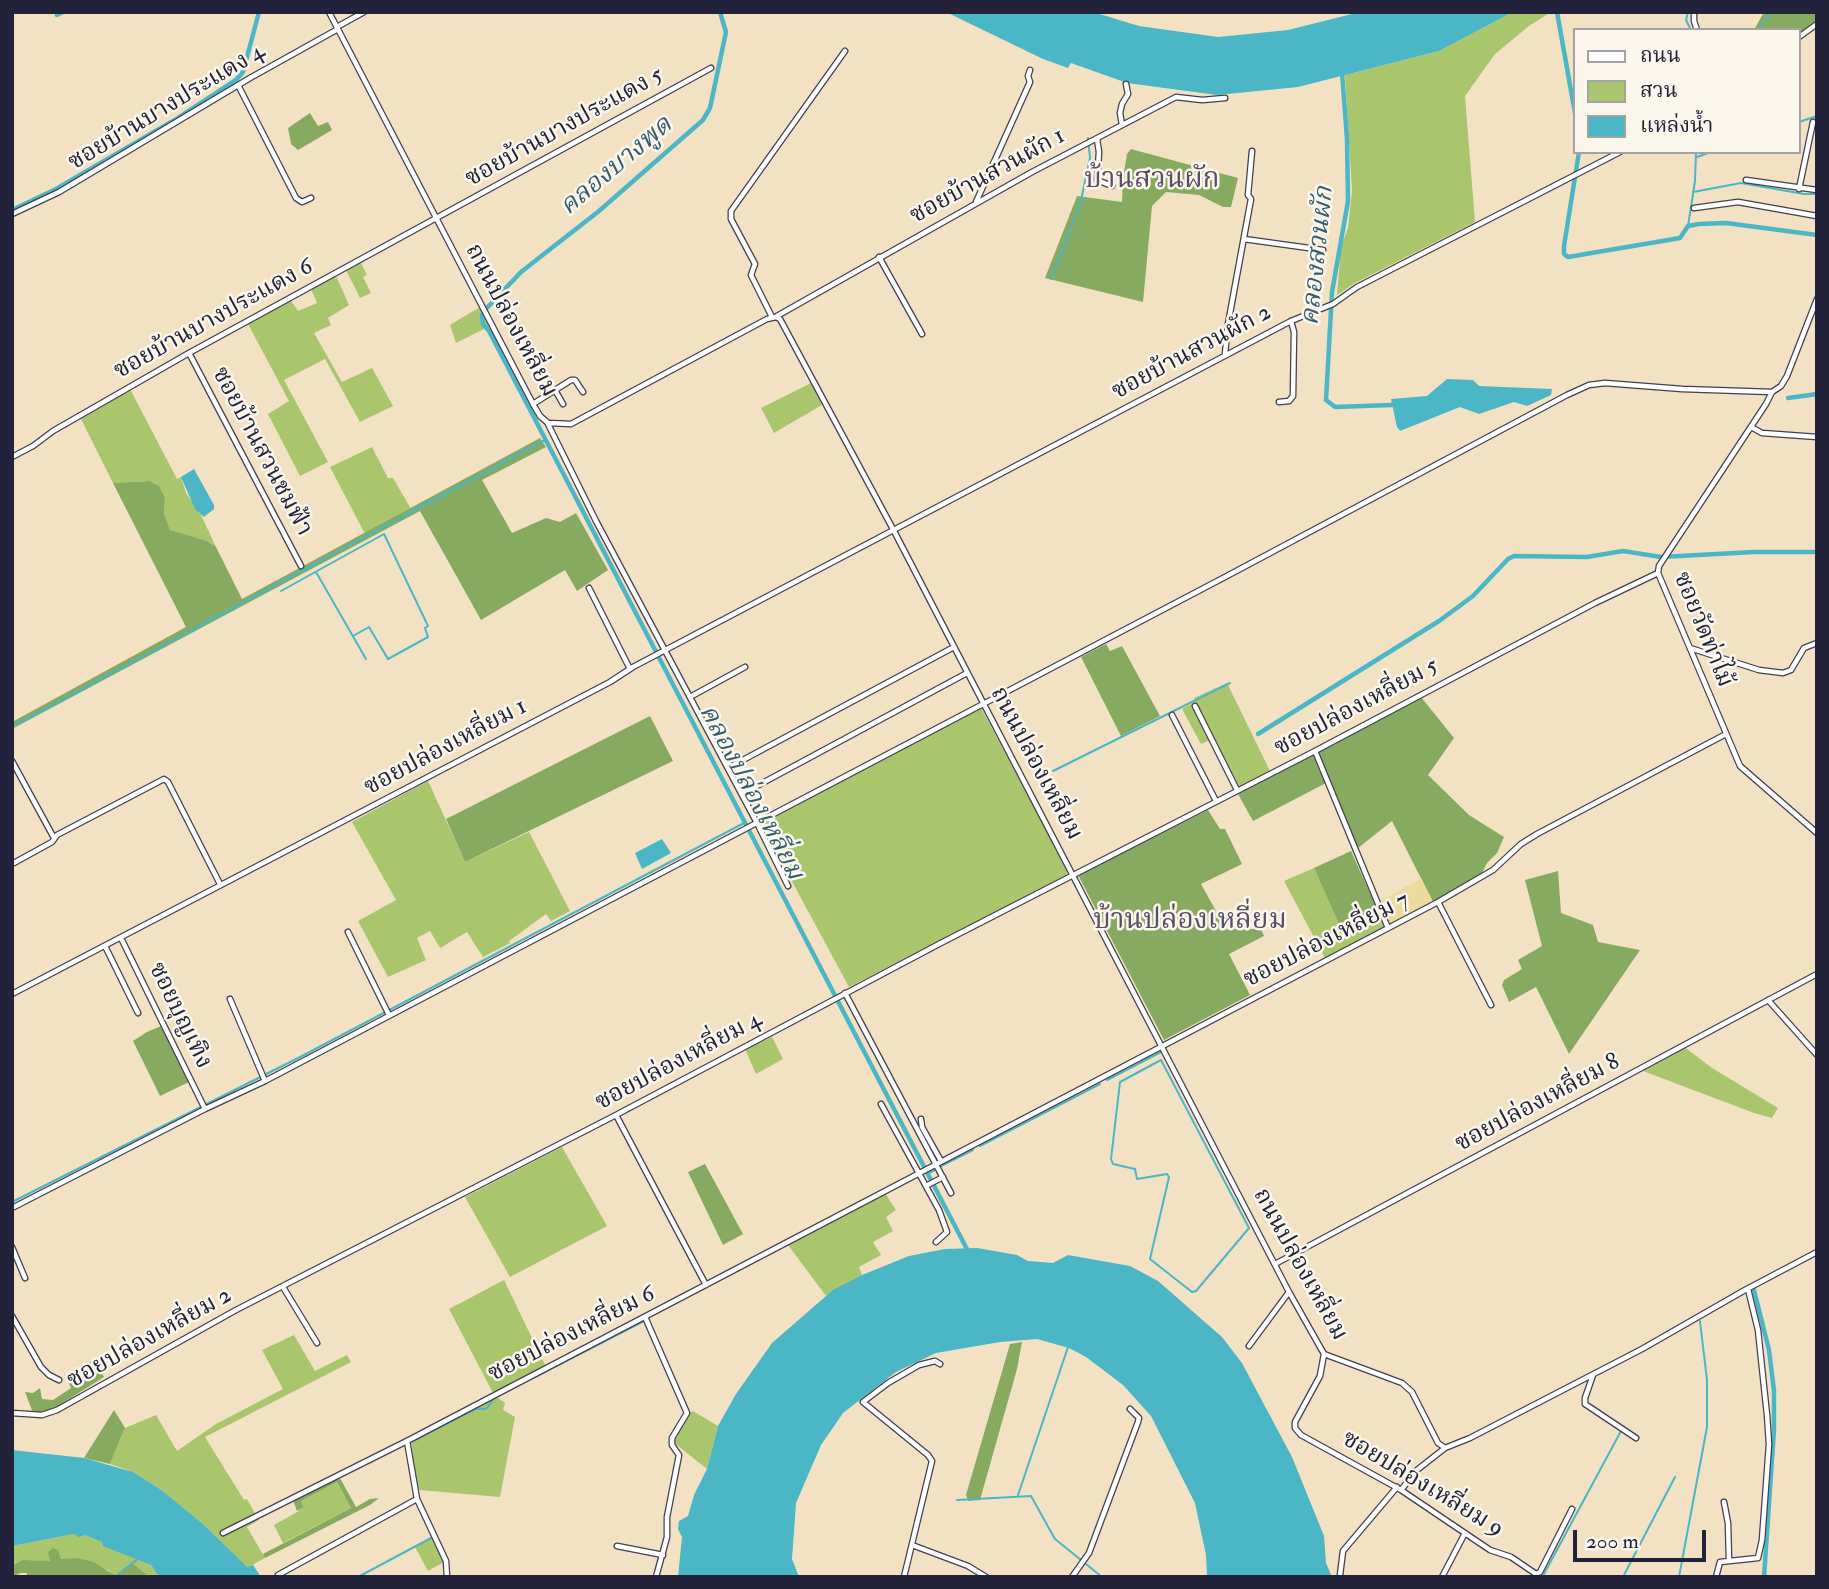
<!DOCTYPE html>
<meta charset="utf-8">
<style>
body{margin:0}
#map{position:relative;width:1829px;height:1589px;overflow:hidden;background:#f3e1c4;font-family:"IM FELL Double Pica","Noto Serif Thai",serif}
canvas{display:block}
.frame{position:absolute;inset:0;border:14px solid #22223b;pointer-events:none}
.legend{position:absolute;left:1573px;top:28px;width:228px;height:126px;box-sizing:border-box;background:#fbf7ec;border:2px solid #a4a2a5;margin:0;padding:9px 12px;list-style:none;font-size:21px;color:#22223b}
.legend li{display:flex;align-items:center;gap:14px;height:35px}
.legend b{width:35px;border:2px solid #a4a2a5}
.scale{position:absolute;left:1573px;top:1530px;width:133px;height:32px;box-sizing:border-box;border:4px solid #22223b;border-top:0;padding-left:9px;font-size:21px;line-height:24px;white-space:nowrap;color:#22223b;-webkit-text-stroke:5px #fbf7ec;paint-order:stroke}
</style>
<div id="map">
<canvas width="1829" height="1589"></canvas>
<div class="frame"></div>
<ul class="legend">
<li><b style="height:9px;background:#fff"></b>ถนน</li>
<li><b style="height:19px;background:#a9c66d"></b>สวน</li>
<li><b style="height:19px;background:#4ab6c6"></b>แหล่งน้ำ</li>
</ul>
<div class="scale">200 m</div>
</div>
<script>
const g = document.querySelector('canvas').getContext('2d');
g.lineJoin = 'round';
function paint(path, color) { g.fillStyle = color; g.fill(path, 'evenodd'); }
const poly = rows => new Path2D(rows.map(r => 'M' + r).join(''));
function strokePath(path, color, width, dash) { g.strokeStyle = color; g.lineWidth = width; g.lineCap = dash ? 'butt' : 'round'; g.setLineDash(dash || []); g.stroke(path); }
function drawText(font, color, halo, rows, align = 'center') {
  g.font = font + ' "IM FELL Double Pica","Noto Serif Thai",serif'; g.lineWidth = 5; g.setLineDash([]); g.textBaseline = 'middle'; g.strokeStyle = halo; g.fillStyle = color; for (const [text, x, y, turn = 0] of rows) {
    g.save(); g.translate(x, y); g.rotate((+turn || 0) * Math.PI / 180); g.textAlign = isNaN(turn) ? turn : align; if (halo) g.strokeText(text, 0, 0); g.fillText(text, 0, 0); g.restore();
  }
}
paint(poly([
 [1513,12,1551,12,1529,26,1495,54,1465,96,1475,222,1355,283,1337,295,1341,247,1348,228,1352,191,1345,75,1439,51],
 [361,263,367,275,363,277,371,293,360,298,346,270],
 [336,276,349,305,328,318,331,325,314,333,342,382,372,368,393,406,360,422,325,359,284,380,328,462,300,476,268,414,289,401,248,324,291,301,298,311,317,303,311,289],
 [480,307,490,325,488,327,456,343,450,325],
 [811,383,822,405,774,433,761,408],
 [130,389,177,479,181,477,186,493,201,515,216,547,207,541,170,531,164,514,165,498,149,481,113,483,81,419],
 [372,447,388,478,393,478,411,509,365,534,330,467],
 [1227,683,1270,771,1239,786,1194,698],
 [1191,704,1210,740,1201,744,1182,709],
 [981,708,1068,871,1066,875,849,987,761,824],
 [428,781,465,862,529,832,570,911,551,921,546,914,509,941,510,943,483,957,467,932,440,948,430,931,417,938,426,960,388,977,358,921,396,900,352,822],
 [1314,868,1340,925,1377,909,1384,927,1325,958,1284,881],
 [772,1037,783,1059,756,1074,745,1049],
 [1683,1046,1712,1068,1778,1108,1772,1118,1754,1113,1643,1071],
 [562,1147,607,1226,510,1277,465,1197],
 [885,1193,896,1210,886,1217,893,1231,873,1242,881,1255,859,1267,862,1275,826,1296,788,1245],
 [504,1280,545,1365,493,1393,449,1309],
 [294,1335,315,1371,347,1355,351,1362,205,1437,244,1500,247,1499,259,1520,247,1527,265,1558,247,1568,202,1523,160,1489,133,1472,110,1464,125,1428,156,1415,177,1451,216,1424,283,1389,262,1350],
 [497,1397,505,1403,503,1410,515,1417,500,1497,419,1490,415,1476,411,1441,490,1399],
 [693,1411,718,1426,707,1469,672,1441,689,1413],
 [337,1482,351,1508,283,1543,274,1525,299,1511,300,1501],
 [74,1534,85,1535,103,1542,151,1565,159,1577,146,1577,146,1574,137,1568,116,1577,108,1570,77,1558,44,1562,33,1560,12,1566,12,1546],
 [432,1537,444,1562,428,1571,415,1547]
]), '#a9c66d');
paint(poly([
 [1764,12,1817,12,1817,20,1799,33,1799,30,1754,30],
 [310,113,318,126,328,122,332,130,298,150,291,144,288,128],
 [1131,149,1238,178,1231,207,1223,207,1199,195,1166,192,1152,206,1143,302,1045,278,1077,196,1122,202,1123,178,1127,154],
 [540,438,546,447,482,480,512,533,546,518,560,522,576,513,608,570,577,591,565,570,481,620,420,511,12,729,12,722,186,627,113,483,149,481,159,486,165,498,164,514,170,530,207,541,216,547,242,599],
 [1106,644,1110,651,1122,646,1160,716,1121,736,1081,657],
 [1421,697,1454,738,1428,775,1469,815,1504,837,1497,853,1487,863,1482,873,1433,902,1392,821,1358,848,1318,751],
 [650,716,673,761,465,862,446,819],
 [1313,755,1326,783,1253,821,1238,794],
 [1208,810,1220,829,1225,829,1242,864,1201,884,1226,929,1261,929,1264,936,1229,954,1250,995,1164,1040,1078,875],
 [1351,851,1377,909,1340,926,1314,868],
 [1558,871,1561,913,1593,925,1598,942,1640,950,1569,1054,1536,987,1509,1002,1502,985,1504,980,1522,969,1518,960,1542,946,1525,880],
 [161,1026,189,1082,160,1096,133,1041,147,1032],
 [705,1164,743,1234,723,1245,688,1172],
 [1022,1342,1017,1369,980,1500,968,1501,966,1495,1010,1344],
 [94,1360,104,1377,58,1406,44,1412,33,1413,25,1392,33,1393,40,1388,42,1399,53,1400,71,1388,65,1375],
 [114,1410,125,1428,110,1464,84,1458],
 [338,1478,341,1480,356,1507,370,1499,379,1498,370,1505,265,1558,263,1554,351,1508,337,1482,301,1501,303,1507,297,1511,293,1500],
 [53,1548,58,1550,61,1559,77,1558,94,1562,116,1576,120,1576,122,1570,133,1564,146,1574,146,1577,26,1577,27,1573,21,1573,12,1577,12,1566,23,1560,50,1561,48,1552]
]), '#86ab60');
paint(poly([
 [1421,878,1433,902,1390,924,1381,901]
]), '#eeda9e');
paint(poly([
 [946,12,1093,12,1139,26,1218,37,1288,30,1360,12,1513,12,1439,51,1298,87,1217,95,1127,83,1071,63,1068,68,1043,59],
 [1447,379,1473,380,1479,386,1552,389,1551,395,1527,406,1514,402,1479,414,1460,407,1400,431,1397,427,1391,399,1427,396],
 [194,469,214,505,214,509,204,517,195,509,181,477],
 [662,839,671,853,642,869,635,853],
 [977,1248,1017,1255,1028,1261,1053,1263,1068,1255,1130,1266,1158,1281,1222,1337,1242,1363,1292,1457,1324,1536,1326,1563,1332,1577,1207,1577,1206,1555,1195,1503,1151,1416,1123,1385,1086,1357,1069,1348,1037,1339,1000,1342,936,1353,896,1372,843,1413,821,1445,796,1503,792,1559,799,1577,678,1577,682,1537,678,1529,679,1521,688,1516,694,1495,707,1469,718,1426,736,1394,772,1343,833,1290,862,1275,909,1256,945,1249],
 [12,1450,84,1458,133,1472,160,1489,202,1523,247,1567,253,1565,261,1577,159,1577,151,1565,103,1546,102,1542,85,1535,79,1537,74,1534,12,1546]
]), '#4ab6c6');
strokePath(poly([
 [1688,12,1686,20,1691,30],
 [1759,30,1772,12],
 [1799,122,1817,116],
 [1697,157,1711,152],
 [1693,192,1741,183,1804,194,1817,194],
 [1688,226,1695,181,1696,152],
 [1051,279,1080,205,1090,158,1088,138],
 [316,572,366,659],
 [281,591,384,534,428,626,425,628,428,637,388,659,369,627,353,636],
 [12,727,545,440],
 [1053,771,1230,683],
 [1161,1060,1249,1228,1196,1291,1192,1292,1150,1259,1169,1177,1167,1174,1137,1179,1135,1169,1113,1164,1111,1159,1120,1082,1161,1060],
 [1107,1080,1161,1052],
 [980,1146,1100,1084],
 [941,1166,973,1150],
 [927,1174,935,1170],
 [12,1202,302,1056,744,823],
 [533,1378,644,1321],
 [413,1441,475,1409,486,1409,496,1396],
 [1018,1495,1068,1347],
 [957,1500,1031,1496,1055,1539,1102,1577],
 [1544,1574,1621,1431],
 [115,1577,139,1558],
 [358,1577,431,1538],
 [1623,1577,1675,1477],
 [1679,1577,1707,1427,1707,1380,1700,1321]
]), '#4ab6c6', 2);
strokePath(poly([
 [720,12,726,32,710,108,703,120,599,211,521,272,485,310,482,315,483,324,489,331,969,1253],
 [1557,12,1575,113],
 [57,15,63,12],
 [1342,72,1347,139,1348,201,1332,292,1326,400,1335,407,1392,405],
 [1579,152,1564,246,1564,254,1568,257,1680,238,1688,226,1699,224,1726,223,1817,235],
 [12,210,56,189,178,118,236,80,243,72,259,12],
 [1788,398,1817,394],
 [1258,734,1439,621,1473,596,1508,559,1514,556,1587,557,1623,551,1661,557,1754,552,1817,552],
 [1754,1290,1769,1350,1774,1391,1774,1430,1764,1577]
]), '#4ab6c6', 4.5);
const minor = poly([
 [329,12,533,404,540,416,548,423,571,424,767,319,776,317,780,319,894,531,1289,1292,1324,1354,1402,1383,1412,1392,1438,1443,1445,1448,1470,1438,1642,1349,1745,1290,1817,1252],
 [1694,12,1694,21,1697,30],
 [337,27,364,12],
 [1799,37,1817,24],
 [238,85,296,198,302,202,311,198],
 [1122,125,1120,113,1122,104,1128,94,1126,84],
 [1097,139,1099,152,1097,180,1112,186],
 [1746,180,1817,190],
 [1799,189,1813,122],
 [976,202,1030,82,1028,76,1030,70],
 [1694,208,1738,202,1817,216],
 [12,214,59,192,250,78,338,29],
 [1244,239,1323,250],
 [879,257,922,334],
 [777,316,1032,172,1176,97,1202,100,1225,98],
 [772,317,751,275,755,264,731,219,731,211,845,51],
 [189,353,301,566],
 [1225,354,1228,324,1251,199,1248,195,1252,151],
 [555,390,563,404],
 [1772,392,1766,404,1659,566,1658,573,1740,766,1817,833],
 [1279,402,1289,401,1293,396,1294,332,1291,321],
 [533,404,571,380,575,380,583,392],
 [548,424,596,521,757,823,788,886],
 [1751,427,1762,433,1817,437],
 [12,457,33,446,53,431,189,353,711,68],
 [589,588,630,669],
 [1690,648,1759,670,1783,673,1791,670,1804,648,1817,643],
 [690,697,745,667],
 [1195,706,1237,790],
 [1172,715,1216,801],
 [1315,751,1388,928],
 [12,761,54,838],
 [728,768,954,647],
 [742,794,967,673],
 [12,864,52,842,57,835,164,779,168,782,220,884],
 [1438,902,1491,1005],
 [348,932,389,1015],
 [121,938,205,1109],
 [105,946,138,1013],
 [845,993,951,1193],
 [12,994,610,682,633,667,1291,321,1333,304,1357,287,1620,152],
 [230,999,265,1081],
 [1768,1000,1817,1055],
 [881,1104,939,1210,947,1232,936,1242],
 [616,1115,706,1285],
 [921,1119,922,1127,941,1161],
 [926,1186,943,1177],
 [12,1208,205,1109,265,1081,1225,577,1567,395,1589,385,1605,383,1682,389,1772,392,1781,386,1787,376,1817,299],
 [12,1247,25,1278],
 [1275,1264,1817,974],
 [283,1287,317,1343],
 [12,1316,41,1367,49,1375,59,1380],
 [645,1317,687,1413,672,1438,672,1445,679,1455,667,1517,667,1537,656,1577],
 [1249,1346,1289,1292],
 [1324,1354,1320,1376,1295,1422,1295,1428,1301,1435,1401,1490,1490,1550,1511,1557,1536,1574,1540,1572,1572,1509],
 [1593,1375,1585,1398,1585,1404,1636,1438],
 [12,1413,42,1415,57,1410,236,1310,616,1115,939,944,1315,751,1595,603,1658,573],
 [407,1441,417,1499,446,1561,447,1577],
 [1401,1490,1417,1470,1445,1448],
 [1724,1502,1728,1523,1729,1560],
 [223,1533,407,1441,1438,902,1493,870,1521,844,1537,834,1726,734],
 [912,1545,968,1566,986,1577],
 [617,1546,663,1555],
 [278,1575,417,1499],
 [1340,1575,1343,1551,1397,1487],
 [904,1577,932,1461,928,1455,863,1402,888,1383,919,1365,935,1361,940,1364],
 [1072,1577,1089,1553,1138,1422,1139,1418,1130,1409],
 [1442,1577,1465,1533],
 [1716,1577,1720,1562,1758,1558,1762,1540,1769,1444,1767,1415,1758,1330,1748,1289]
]);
strokePath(minor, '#413f50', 7);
strokePath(minor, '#fff', 4.5);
drawText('24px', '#22223b', '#fbf7ec', [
 ["ซอยบ้านบางประแดง 4",167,108,-31],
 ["ซอยบ้านบางประแดง 5",565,128,-29],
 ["ซอยบ้านสวนผัก 1",988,177,-29],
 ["ซอยบ้านบางประแดง 6",214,320,-29],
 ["ถนนปล่องเหลี่ยม",510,321,62],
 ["ซอยบ้านสวนผัก 2",1192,353,-28],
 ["ซอยบ้านสวนชมฟ้า",261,452,62],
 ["ซอยวัดท่าไม้",1702,630,68],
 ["ซอยปล่องเหลี่ยม 5",1357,708,-28],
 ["ซอยปล่องเหลี่ยม 1",446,748,-28],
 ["ถนนปล่องเหลี่ยม",1035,764,62],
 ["ซอยปล่องเหลี่ยม 7",1327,941,-27],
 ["ซอยบุญเทิง",179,1016,64],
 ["ซอยปล่องเหลี่ยม 4",679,1062,-28],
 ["ซอยปล่องเหลี่ยม 8",1538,1104,-28],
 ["ถนนปล่องเหลี่ยม",1299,1265,61],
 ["ซอยปล่องเหลี่ยม 6",572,1335,-27],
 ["ซอยปล่องเหลี่ยม 2",150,1339,-29],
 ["ซอยปล่องเหลี่ยม 9",1422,1485,31]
]);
drawText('italic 26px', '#325d73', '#fbf7ec', [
 ["คลองบางพูด",617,167,-40],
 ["คลองสวนผัก",1319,256,-84],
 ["คลองปล่องเหลี่ยม",750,793,62]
]);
drawText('28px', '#5c4d66', '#fbf7ec', [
 ["บ้านสวนผัก",1152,181],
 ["บ้านปล่องเหลี่ยม",1190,922]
]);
</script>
